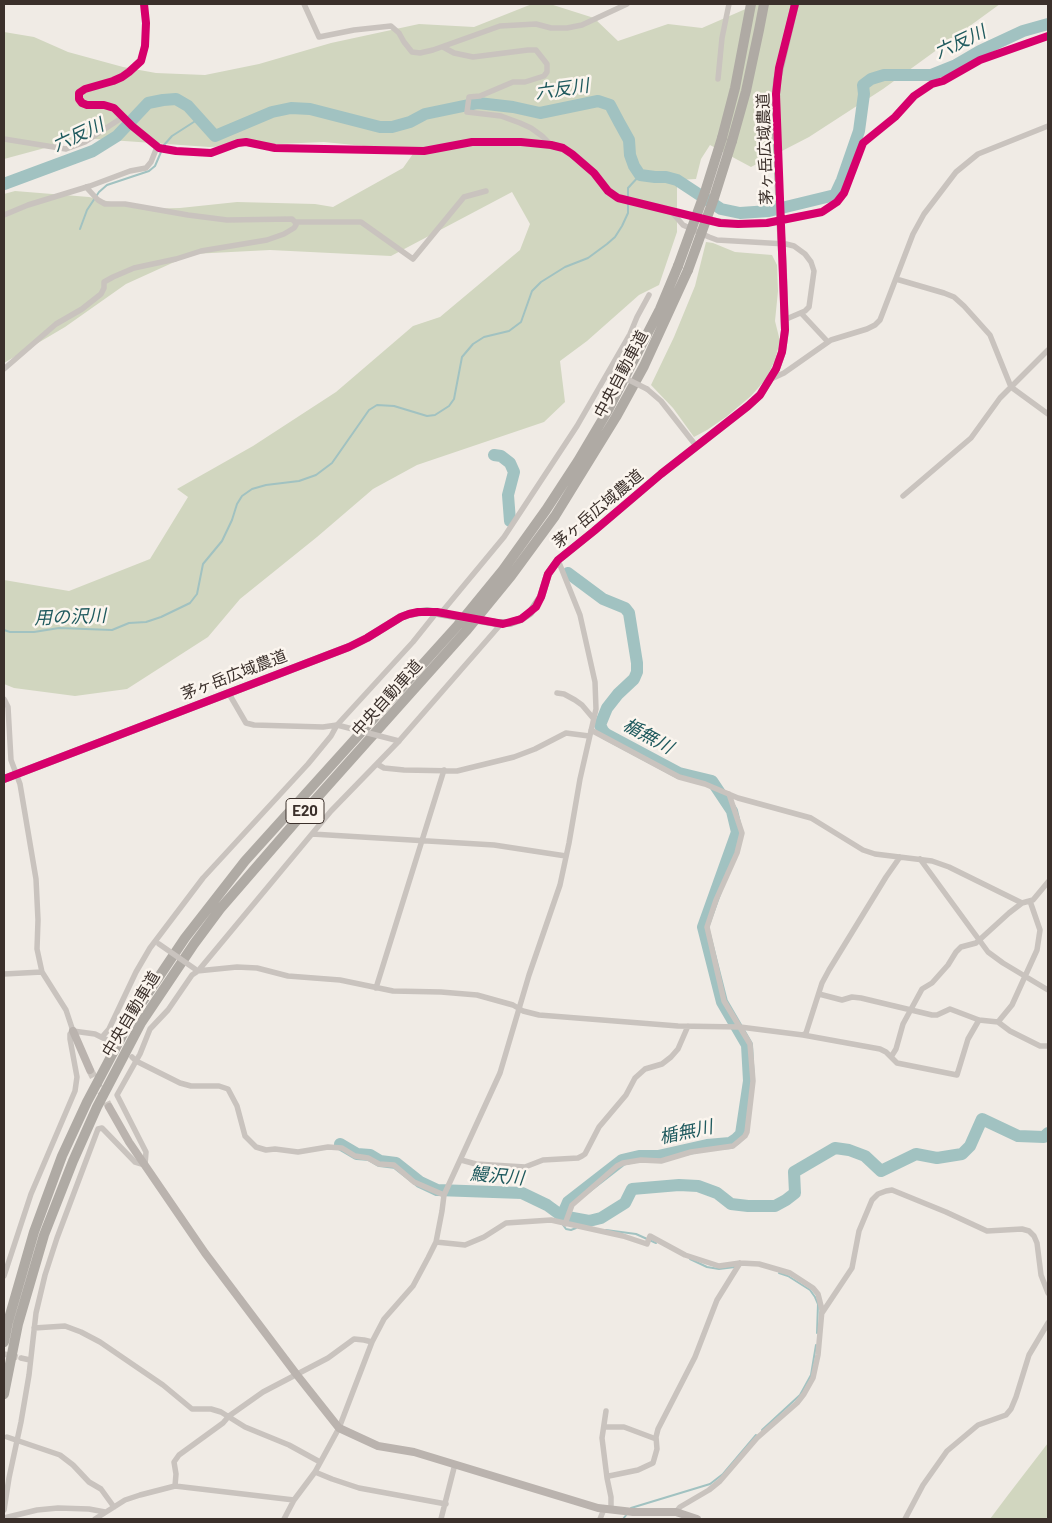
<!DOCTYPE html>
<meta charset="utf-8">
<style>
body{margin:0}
#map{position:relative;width:1052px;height:1523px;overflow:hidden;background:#f0ebe5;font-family:Barlow,sans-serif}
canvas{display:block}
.frame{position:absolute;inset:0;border:5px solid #3b302b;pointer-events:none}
</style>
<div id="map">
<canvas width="1052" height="1523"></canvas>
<div class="frame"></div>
</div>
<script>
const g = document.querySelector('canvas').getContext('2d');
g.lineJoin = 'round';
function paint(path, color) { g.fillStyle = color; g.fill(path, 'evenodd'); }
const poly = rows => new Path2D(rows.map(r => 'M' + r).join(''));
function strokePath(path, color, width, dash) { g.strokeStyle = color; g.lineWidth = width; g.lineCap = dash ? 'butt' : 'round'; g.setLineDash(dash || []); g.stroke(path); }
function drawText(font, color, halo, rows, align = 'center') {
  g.font = font + ' Barlow,"Noto Sans JP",sans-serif'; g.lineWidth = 5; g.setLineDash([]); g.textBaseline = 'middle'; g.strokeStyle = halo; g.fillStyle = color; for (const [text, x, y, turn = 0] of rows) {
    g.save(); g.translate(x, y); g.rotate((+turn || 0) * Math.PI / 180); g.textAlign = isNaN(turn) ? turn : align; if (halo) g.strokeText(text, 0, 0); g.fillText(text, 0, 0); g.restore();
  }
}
paint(poly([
 [532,4,550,4,594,18,618,41,668,24,702,28,757,4,1000,4,883,89,809,137,751,167,710,145,701,159,696,179,677,180,677,232,659,285,639,295,587,341,560,361,565,402,544,422,417,465,373,489,317,537,240,599,208,637,127,689,75,696,14,688,4,684,4,580,69,591,150,559,188,497,177,489,253,446,336,392,413,326,440,317,520,250,530,224,512,192,391,256,270,250,192,254,126,284,65,327,4,363,4,194,15,191,89,197,142,209,180,208,237,202,315,204,333,207,403,168,415,151,324,142,209,147,82,138,4,159,4,32,34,37,68,52,123,67,156,73,205,75,259,64,331,43,419,24,474,27],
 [706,242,713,243,735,252,772,255,777,265,778,291,775,321,780,341,775,360,766,379,751,396,726,417,707,430,694,437,673,408,651,385,674,337,695,286],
 [1048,1443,1048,1519,990,1519,1008,1495]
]), '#d1d6bf');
strokePath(poly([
 [628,198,628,188,640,175],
 [80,229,87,210,99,192,107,185,149,171,155,166,164,145,172,136,200,118],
 [4,630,10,632,34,632,59,628,112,630,129,623,146,622,161,617,190,603,197,594,203,564,222,541,232,520,237,504,242,496,252,489,266,485,299,481,316,475,332,463,369,410,377,405,394,406,427,416,435,415,449,406,454,399,462,357,473,344,484,337,509,331,521,322,532,291,541,282,565,267,588,258,607,244,615,237,622,226,628,213,628,203],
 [563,1225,566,1229,571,1230,576,1228],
 [606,1230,636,1234,656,1243],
 [690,1259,707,1267,719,1269,735,1267],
 [779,1273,788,1276,810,1290,815,1297,818,1304,817,1333],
 [762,1430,800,1395,811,1375,816,1345],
 [631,1508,710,1484,723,1474,756,1435],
 [623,1519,627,1514]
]), '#a1c2c1', 2);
strokePath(poly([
 [4,184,93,151,117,136,148,103,163,100,176,99,188,106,215,136,272,112,291,108,310,109,380,127,392,127,410,122,425,114,478,103,513,107,540,113,598,101,610,105,619,122,629,140,630,155,634,166,640,175,655,177,666,177,677,180,721,209,740,213,769,211,835,195,842,180,859,131,864,94,863,85,871,79,884,75,931,75,956,65,980,51,1023,31,1048,24],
 [494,455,501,456,510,463,514,472,508,495,510,521],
 [340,1144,357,1154,370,1155,380,1161,396,1163,420,1182,437,1190,522,1193,547,1205,562,1216,589,1221,601,1218,625,1203,632,1189,679,1185,698,1186,717,1193,731,1204,748,1206,775,1206,786,1200,795,1193,794,1172,835,1148,849,1150,865,1156,881,1171,916,1154,937,1158,962,1154,970,1146,982,1119,1018,1136,1044,1137,1048,1133],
 [562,1216,568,1202,622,1160,639,1156,658,1156,707,1145,730,1143,736,1139,741,1134,749,1081,747,1045,722,1002,703,927,737,832,732,811,712,781,679,773,606,734,603,731,600,725,607,708,618,694,634,679,637,672,637,663,629,613,625,608,603,599,568,573]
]), '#a1c2c1', 12);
strokePath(poly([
 [4,1354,21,1358]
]), '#ccc6c0', 5.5, [5.5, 3]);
strokePath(poly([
 [90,1070,109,1107]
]), '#ccc6c0', 8, [8, 4]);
strokePath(poly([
 [144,4,146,23,145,46,141,61,129,72,122,77,113,81,85,89,79,93,79,99,82,103,87,105,104,105,114,108,132,126,159,148,176,151,211,153,238,143,246,142,275,148,424,151,472,142,521,142,551,145,563,148,572,154,594,173,608,191,618,198,697,217],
 [304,4,319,37,354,30,391,26,399,33,404,42,412,52,420,53,433,50,500,26,536,24,551,28,567,28,582,25,627,4],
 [443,47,454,53,473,57,528,50,536,50,547,64,547,72,544,76,525,82,513,82,480,96,469,97,467,112,501,116,520,123,531,128,542,136,551,145],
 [718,79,722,38,729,4],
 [4,139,66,149,85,142,123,117],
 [671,211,683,225,709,237,717,240,786,244,794,246,805,254,811,262,814,271,809,307,805,311,784,320],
 [4,215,28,205,90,186,130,171,146,168,151,162,157,147],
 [706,219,738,224,767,223,822,212,837,202,844,193,863,143,895,117,914,96,932,84,943,81,980,60,1048,36],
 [295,222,361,222,413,259,464,197,486,191],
 [896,279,944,293,954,297,964,306,990,335,1011,387,1048,414],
 [801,313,828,342],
 [4,369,56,324,82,309,101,294,104,288,104,282,113,277,134,268,176,259,201,251,267,240,284,234,294,228,296,225,295,222,292,219,227,220,188,215,125,204,105,204,98,200,86,187],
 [771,379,784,373,831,340,867,329,875,325,880,320,913,234,924,214,956,172,978,154,1048,126],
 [647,389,661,401,697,447],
 [903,496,971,438,1000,398,1048,350],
 [441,613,504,537,577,426,630,334,637,317,649,295],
 [228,692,246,723,254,725,323,727,337,725],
 [557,693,564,694,575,700,582,705,593,718],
 [4,699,8,707,11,760,20,784,36,879,38,920,37,949,42,972],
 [591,730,679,777,705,784,738,798,811,818,863,850,875,854,932,861,949,867,1022,903],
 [377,764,384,768,404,770,457,771,514,757,535,749,566,733,589,736],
 [312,834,494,845,566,856],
 [920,859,988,952,1003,963,1048,990],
 [197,971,237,967,257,968,288,976,340,980,393,991,441,992,477,995,513,1005,523,1011,539,1015,678,1026,740,1027,803,1035,806,1033,822,983,829,970,886,877,900,857],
 [4,974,42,972,66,1010,73,1031,70,1034,70,1039,77,1077,75,1091,31,1194,4,1276],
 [376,988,444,770],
 [819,994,842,1000,852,997,861,998,932,1015,937,1015,950,1009,979,1020,998,1022,1010,1031,1040,1046,1048,1046],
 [979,1020,968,1039,957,1075,897,1063,891,1057,896,1049,903,1024,922,989,932,983,948,965,956,952,961,947,976,943,1009,913,1022,903,1033,900,1048,882],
 [998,1022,1012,1005,1037,950,1040,930,1030,901],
 [73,1031,95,1034,109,1041],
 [803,1035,880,1049,886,1052,891,1057],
 [102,1037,109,1029,136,972,150,948,203,878,308,764,331,736,337,725,413,642,437,612],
 [132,1057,136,1061,180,1083,191,1086,219,1086,228,1089,237,1106,245,1136,256,1147,266,1150,275,1149,298,1152,328,1147,342,1148,355,1156,368,1158,379,1164,394,1165,414,1182,444,1195],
 [461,1160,476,1164,525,1167,543,1160,578,1158,582,1156,585,1154,599,1127,626,1095,635,1078,645,1069,662,1064,671,1057,678,1049,688,1026],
 [565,1224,572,1205,617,1166,623,1163,641,1160,661,1161,691,1152,733,1146,745,1136,747,1132,753,1081,750,1044,724,1001,707,927,716,900,737,853,742,833,729,794],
 [436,1242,465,1245,484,1237,506,1223,551,1220,623,1236,647,1244,650,1236,685,1255,719,1266,740,1263,759,1264,790,1273,813,1288,818,1294,822,1310,818,1355,813,1378,804,1394,797,1403,757,1438,720,1481,709,1490,680,1507,676,1512],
 [822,1313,852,1268,859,1231,872,1200,878,1194,886,1191,892,1190,946,1212,987,1231,1022,1229,1029,1231,1034,1236,1037,1243,1041,1275,1048,1293],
 [34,1328,65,1326,81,1332,100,1342,138,1368,163,1385,192,1409,211,1409,221,1412,245,1427,289,1445,320,1462],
 [21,1358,30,1360],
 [606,1411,602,1438,607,1478],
 [604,1427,624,1427,656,1439],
 [7,1437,60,1455,73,1465,89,1482,101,1489,114,1507],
 [315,1472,332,1479,359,1488,446,1504],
 [175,1486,176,1474,174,1462,179,1455,223,1423,229,1416,263,1392,328,1358,354,1339,364,1340,372,1342],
 [4,1510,9,1478,21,1422,29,1375,36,1313,45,1275,57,1238,98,1129,102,1128,135,1162,145,1165,146,1152,117,1095,140,1054,150,1029,168,1010,192,975,198,971,331,811,399,741,501,624],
 [611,1510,611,1497,607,1478,609,1476,638,1470,653,1463,657,1449,656,1437,658,1429,695,1357,717,1300,740,1263],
 [4,1518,37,1510,58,1508,89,1509,105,1512],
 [95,1519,125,1500,140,1495,175,1486,294,1500,315,1472,339,1428,372,1342,384,1319,413,1286,428,1258,436,1242,442,1211,444,1195,500,1073,529,975,560,885,569,843,580,779,596,709,595,682,580,615,558,560],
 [284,1519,294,1500],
 [441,1519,455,1464],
 [600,1519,604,1509],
 [905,1519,923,1485,947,1451,978,1425,1006,1415,1011,1409,1016,1397,1029,1355,1048,1323]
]), '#c9c3be', 5.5);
strokePath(poly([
 [775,115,777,80,795,4],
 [496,623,510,623,521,619,530,613,541,597,548,574,558,560,594,531,661,474,748,406,760,395,776,369,782,352,785,330,783,272],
 [4,779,349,647,367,638,401,617,409,614,427,611,443,614],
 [73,1031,90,1070],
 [109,1107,129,1142,205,1253,297,1375,339,1428,378,1446,414,1452,598,1508,633,1512,676,1512,697,1519]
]), '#bab3ae', 8);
strokePath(poly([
 [722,138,735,88,751,4],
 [732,141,746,91,759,30,764,4],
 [4,1342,8,1322,34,1232,62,1156,87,1102,132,1017,185,938,245,861,458,625,503,570,546,510,578,461,607,412,660,309,678,266],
 [4,1394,18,1324,44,1235,73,1161,97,1107,141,1023,194,944,220,909,298,819,466,631,511,576,555,516,616,417,644,366,688,270]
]), '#afaaa4', 10);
strokePath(poly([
 [611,371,647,389],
 [337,725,399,741],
 [159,944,195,969]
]), '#c9c3be', 5.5);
strokePath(poly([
 [775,115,783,272],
 [443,614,496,623]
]), '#bab3ae', 8);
strokePath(poly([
 [678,266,705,192,722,138],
 [688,270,714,198,732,141]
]), '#afaaa4', 10);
strokePath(poly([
 [144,4,146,23,145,46,141,61,129,72,122,77,113,81,85,89,79,93,79,99,82,103,87,105,104,105,114,108,132,126,159,148,176,151,211,153,238,143,246,142,275,148,424,151,472,142,521,142,551,145,563,148,572,154,594,173,608,191,618,198,720,223,738,224,767,223,822,212,837,202,844,193,863,143,895,117,914,96,932,84,943,81,980,60,1048,36],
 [4,779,349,647,367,638,401,617,409,614,418,612,437,612,503,624,521,619,536,607,541,597,548,574,558,560,594,531,661,474,748,406,760,395,776,369,782,352,785,330,776,94,779,68,795,4]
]), '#d6006c', 8);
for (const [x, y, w] of [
 [305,811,38]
]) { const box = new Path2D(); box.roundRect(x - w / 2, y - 12.5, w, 25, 4); g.fillStyle = '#fbf5ee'; g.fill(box); strokePath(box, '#3b302b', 1); }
drawText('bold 15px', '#3b302b', null, [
 ["E20",305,811]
]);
drawText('16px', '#3b302b', '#fbf5ee', [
 ["茅ヶ岳広域農道",765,149,-92],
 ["中央自動車道",621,374,-62],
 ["茅ヶ岳広域農道",598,509,-40],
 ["茅ヶ岳広域農道",234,675,-21],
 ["中央自動車道",387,698,-48],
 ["中央自動車道",131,1014,-59]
]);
drawText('italic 18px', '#1f5a5e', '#fbf5ee', [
 ["六反川",960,42,-25],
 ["六反川",562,89,-8],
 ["六反川",78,135,-25],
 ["用の沢川",70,617,-2],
 ["楯無川",648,736,29],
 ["楯無川",686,1132,-12],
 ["鰻沢川",497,1176,5]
]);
</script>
